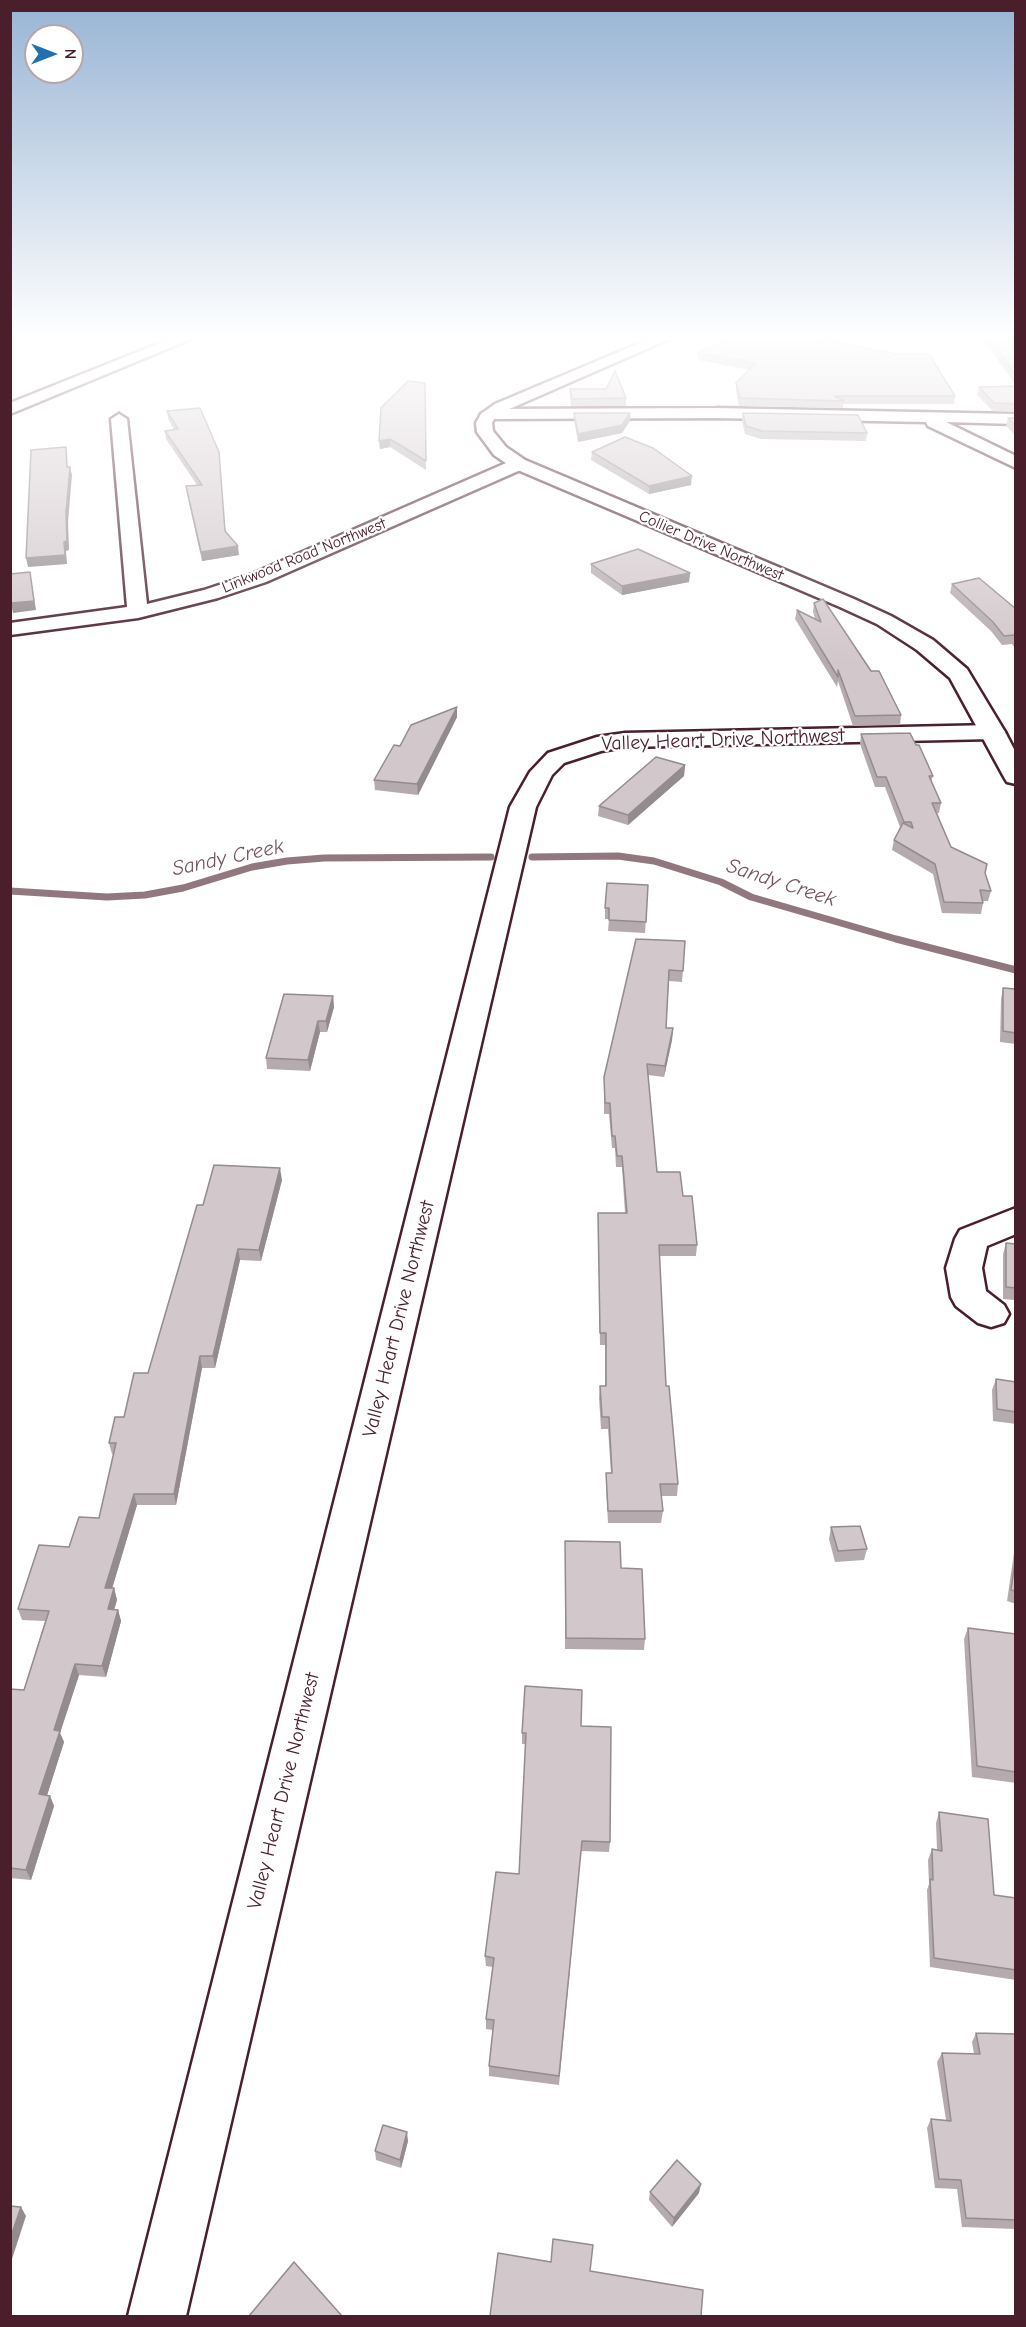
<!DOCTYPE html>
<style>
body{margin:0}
#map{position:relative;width:1026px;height:2327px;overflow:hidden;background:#fff;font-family:"Comic Neue",sans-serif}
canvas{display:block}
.frame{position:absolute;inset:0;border:12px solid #4a1f2b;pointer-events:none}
.north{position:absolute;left:24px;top:24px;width:60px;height:60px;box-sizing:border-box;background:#fff;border:2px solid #b7a5aa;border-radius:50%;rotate:90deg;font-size:16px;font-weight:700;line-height:24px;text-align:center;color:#4a1f2b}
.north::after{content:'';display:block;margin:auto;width:21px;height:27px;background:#1f6fb2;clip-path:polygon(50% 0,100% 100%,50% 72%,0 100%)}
</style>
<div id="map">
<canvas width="1026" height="2327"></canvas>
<div class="frame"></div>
<div class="north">N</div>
</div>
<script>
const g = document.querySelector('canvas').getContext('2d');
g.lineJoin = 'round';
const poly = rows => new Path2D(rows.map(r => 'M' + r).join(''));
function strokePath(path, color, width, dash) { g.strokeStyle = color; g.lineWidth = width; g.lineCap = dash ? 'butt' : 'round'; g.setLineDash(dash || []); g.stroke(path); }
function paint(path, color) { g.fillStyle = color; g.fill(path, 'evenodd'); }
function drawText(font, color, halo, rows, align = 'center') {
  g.font = font + ' "Comic Neue",sans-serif'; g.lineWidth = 4.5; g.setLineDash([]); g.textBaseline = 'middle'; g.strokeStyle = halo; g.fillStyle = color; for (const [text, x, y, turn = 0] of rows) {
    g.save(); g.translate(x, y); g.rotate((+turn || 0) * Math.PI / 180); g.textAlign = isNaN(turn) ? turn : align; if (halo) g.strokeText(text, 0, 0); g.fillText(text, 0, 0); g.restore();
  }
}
strokePath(poly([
 [532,857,618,856,654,861,721,882,751,897,896,939,1016,970],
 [10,891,107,897,145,895,183,888,252,867,287,861,324,858,491,857]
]), '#91787e', 7);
const minor = poly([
 [716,408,1016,414,1016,424,946,422,1016,456,1016,468,928,426,926,422,716,418,489,419,481,414,489,409,716,408],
 [119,414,127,419,147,604,204,590,252,574,513,460,525,460,528,464,525,468,266,582,218,598,138,618,10,635,10,623,127,607,111,419,119,414],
 [993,725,1001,727,1005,732,1001,737,993,739,625,747,601,751,564,763,552,775,536,807,186,2316,128,2316,510,807,530,772,548,753,597,737,625,733,993,725],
 [1016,1208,1016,1234,987,1246,982,1268,986,1291,1004,1305,1009,1314,1004,1323,991,1327,978,1323,956,1306,951,1297,946,1268,955,1239,960,1230,1016,1208]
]);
const major = poly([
 [654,337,674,337,507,410,495,417,492,423,493,431,506,447,525,460,854,599,891,616,933,640,967,669,1005,732,1016,753,1016,784,1007,782,1004,777,950,678,917,650,877,624,840,607,513,468,494,455,477,432,476,423,481,414,495,404,654,337]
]);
const highway = poly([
 [175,337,196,337,10,414,10,403,175,337]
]);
strokePath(minor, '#4a1f2b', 5);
strokePath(major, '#4a1f2b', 5);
strokePath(highway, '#4a1f2b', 5);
paint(minor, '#fff');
paint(major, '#fff');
paint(highway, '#fff');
paint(poly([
 [981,337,1016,337,1016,385],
 [819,339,955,396,954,404,843,404,843,408,739,406,736,391,736,383,750,370,698,360,698,353],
 [425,383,426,470,390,447,380,449,379,441],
 [1016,386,1016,412,993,411,977,395,979,387],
 [570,389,626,398,626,406,571,406,570,397],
 [200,408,226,532,239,555,202,561,187,494,186,486,197,485,166,439,165,431,174,430,168,419,167,411],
 [574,413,630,413,630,421,622,433,578,442,574,421],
 [743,413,867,433,866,441,761,439,745,434,742,421],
 [1008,418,1016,418,1016,436,1006,426],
 [592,452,691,485,649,494,591,460],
 [591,564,690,573,689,582,622,595,591,573],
 [952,584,1016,609,1016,649,1012,644,1002,645,991,631,950,593],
 [814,603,871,671,901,715,900,725,853,726,838,681,837,687,795,619,797,610,815,619,813,612],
 [457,707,457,717,418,795,375,790,374,780,400,746],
 [861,734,933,776,931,782,941,803,939,813,937,813,951,847,985,873,991,891,988,901,983,901,983,903,981,914,942,913,933,874,892,850,894,840,900,827,885,787,875,787,860,744],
 [685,765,684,776,628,825,598,816,599,806],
 [648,885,645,933,608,931,609,919,605,919,605,908],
 [685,941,682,982,669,981,666,1028,673,1028,672,1040,664,1077,648,1075,657,1172,683,1196,697,1245,696,1256,659,1256,666,1386,678,1484,677,1496,661,1496,663,1511,661,1523,608,1523,606,1485,606,1473,611,1473,608,1429,601,1429,599,1398,600,1386,605,1386,605,1345,600,1345,598,1213,625,1213,622,1167,616,1167,615,1148,612,1148,609,1114,604,1114,604,1077],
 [1003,988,1016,989,1016,1044,1000,1042,1001,999],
 [333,996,334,1007,327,1032,320,1032,310,1071,267,1069,266,1058],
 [282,1180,261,1261,240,1260,215,1368,202,1368,176,1505,137,1505,112,1588,114,1588,117,1600,114,1609,118,1610,121,1621,106,1677,79,1675,60,1733,64,1742,47,1795,50,1796,54,1806,31,1880,10,1878,10,1689,24,1690,45,1621,22,1620,18,1609,69,1547,99,1518,114,1454,112,1454,109,1443,148,1373,203,1205],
 [1016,1233,1016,1333,1014,1300,1003,1299,1003,1254,1006,1243,1014,1244],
 [996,1379,1016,1382,1016,1424,993,1421,992,1390],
 [831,1527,867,1549,864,1560,835,1562,829,1539],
 [1016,1539,1016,1604,1007,1601],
 [565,1541,621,1568,645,1639,644,1650,565,1649],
 [968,1628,1016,1634,1016,1783,972,1777,964,1639],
 [581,1726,610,1842,609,1852,581,1851,559,2085,489,2076,489,2066,493,2030,486,2029,486,2019,493,1967,486,1966,485,1956,519,1874,526,1744,522,1744,522,1733],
 [939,1812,994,1895,1016,1898,1016,1980,930,1967,927,1890,929,1884,928,1860,932,1849,937,1850,936,1823],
 [976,2033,1016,2034,1016,2229,962,2227,957,2189,935,2188,927,2128,931,2119,946,2120,937,2062,942,2053,974,2054,972,2042],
 [408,2141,401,2168,376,2160,375,2151],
 [650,2192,699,2193,672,2227,649,2200]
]), '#b5abaf');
paint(poly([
 [630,413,630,421,622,433,578,442,578,434],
 [390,439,390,447,380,449,379,441],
 [70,467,72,475,68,522,69,550,66,551,67,564,28,567,26,558,64,542],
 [692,476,691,485,649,494,649,486],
 [238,546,239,555,202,561,201,552],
 [30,572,36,610,13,613,11,603],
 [690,573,689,582,622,595,622,586],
 [457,707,457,717,418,795,417,784],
 [685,765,684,776,628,825,628,815],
 [333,996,334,1007,327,1032,326,1021],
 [318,1021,320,1032,310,1071,308,1060],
 [673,1028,672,1040,664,1077,665,1066],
 [280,1168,282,1180,261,1261,259,1250],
 [238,1249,240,1260,215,1368,213,1356],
 [200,1356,202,1368,176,1505,174,1494],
 [134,1494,137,1505,109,1599,105,1588],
 [114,1588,117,1600,111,1620,108,1609],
 [118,1610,121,1621,106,1677,102,1666],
 [75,1664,79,1675,60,1733,64,1742,44,1805,39,1794,54,1730],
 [50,1796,54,1806,31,1880,26,1870],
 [407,2132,408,2141,401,2168,400,2160],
 [701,2184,699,2193,672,2227,674,2218],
 [21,2207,26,2216,10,2265,10,2239]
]), '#938b8e');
const building = poly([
 [732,337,811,337,896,354,929,354,955,396,834,396,844,401,740,398,736,383,756,363,698,353,732,337],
 [988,337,1016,337,1016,375,988,337],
 [615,371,626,398,572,399,570,389,606,389,615,371],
 [408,381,425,383,426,461,390,439,379,441,381,408,408,381],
 [1016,386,1016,404,994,403,979,387,1016,386],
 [200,408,219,452,225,531,238,546,201,552,186,486,202,485,165,431,178,429,167,411,200,408],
 [574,413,630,413,622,425,578,434,574,413],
 [743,413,858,415,867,433,762,431,746,426,743,413],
 [1008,418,1016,418,1016,426,1008,418],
 [625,437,653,448,692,476,649,486,592,452,625,437],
 [66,447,67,467,70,467,66,513,67,541,64,542,65,555,26,558,31,450,66,447],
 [638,549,690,573,622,586,591,564,638,549],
 [30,572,34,601,11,603,10,574,30,572],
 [979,578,1016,609,1016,637,1014,635,1004,636,993,622,952,584,979,578],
 [823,599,871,671,879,671,901,715,855,716,838,670,838,677,797,610,821,622,814,603,823,599],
 [457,707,417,784,374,780,394,745,400,746,411,725,457,707],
 [910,733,916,745,919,745,933,776,929,776,941,803,932,803,951,847,987,864,985,873,991,891,980,890,983,903,944,902,935,864,894,840,903,823,913,828,911,822,904,822,886,777,877,777,861,734,910,733],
 [656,757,685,765,628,815,599,806,656,757],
 [607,883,648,885,646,922,609,920,609,908,605,908,607,883],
 [636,939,685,941,683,971,669,970,666,1028,673,1028,665,1066,647,1064,657,1172,680,1172,683,1196,692,1196,697,1245,659,1245,666,1386,669,1386,678,1484,660,1484,663,1511,608,1511,606,1473,612,1473,609,1417,602,1417,600,1386,606,1386,606,1333,600,1333,598,1213,627,1213,622,1156,617,1156,615,1136,612,1136,610,1103,605,1103,604,1077,636,939],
 [1003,988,1016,989,1016,1033,1003,1031,1003,988],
 [284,994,333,996,326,1021,318,1021,308,1060,266,1058,284,994],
 [214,1165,280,1168,259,1250,238,1249,213,1356,200,1356,174,1494,134,1494,105,1588,114,1588,108,1609,118,1610,102,1666,75,1664,54,1730,60,1731,39,1794,50,1796,26,1870,10,1868,10,1689,24,1690,49,1611,18,1609,39,1545,69,1547,79,1517,99,1518,116,1443,109,1443,115,1417,124,1417,134,1373,148,1373,197,1205,203,1205,214,1165],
 [1006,1243,1016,1244,1016,1288,1006,1287,1006,1243],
 [996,1379,1016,1382,1016,1412,997,1409,996,1379],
 [860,1526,867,1549,838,1551,831,1527,860,1526],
 [565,1541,620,1542,621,1568,642,1569,645,1639,566,1638,565,1541],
 [1016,1556,1016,1591,1011,1590,1016,1556],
 [968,1628,1016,1634,1016,1772,977,1766,968,1628],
 [525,1686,582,1690,581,1726,611,1727,610,1842,582,1841,559,2076,489,2066,494,2020,486,2019,494,1958,485,1956,496,1872,519,1874,526,1733,522,1733,525,1686],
 [939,1812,988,1819,994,1895,1016,1898,1016,1970,934,1958,930,1879,933,1880,932,1849,942,1851,939,1812],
 [976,2033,1016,2034,1016,2220,966,2218,961,2180,939,2179,931,2119,951,2121,942,2053,980,2054,976,2033],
 [383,2125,407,2132,400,2160,375,2151,383,2125],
 [677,2160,701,2184,674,2218,650,2192,677,2160],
 [10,2206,21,2207,10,2239,10,2206],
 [553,2239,593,2245,590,2271,703,2290,701,2316,490,2316,498,2253,551,2262,553,2239],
 [294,2262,342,2316,249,2316,294,2262]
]);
paint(building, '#d2c7cb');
strokePath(building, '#938b8e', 1.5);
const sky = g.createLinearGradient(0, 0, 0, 663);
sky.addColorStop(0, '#98b4d4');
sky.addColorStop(0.51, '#fff');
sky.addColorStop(1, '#ffffff00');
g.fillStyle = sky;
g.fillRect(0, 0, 1026, 663);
drawText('16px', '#4a1f2b', '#fff', [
 ["Collier Drive Northwest",711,546,23],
 ["Linkwood Road Northwest",304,556,-22]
]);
drawText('20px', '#4a1f2b', '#fff', [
 ["Valley Heart Drive Northwest",723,740,-2],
 ["Valley Heart Drive Northwest",399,1319,-76],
 ["Valley Heart Drive Northwest",284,1791,-76]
]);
drawText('italic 21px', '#74535c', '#fff', [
 ["Sandy Creek",228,858,-12],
 ["Sandy Creek",781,883,18]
]);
</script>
